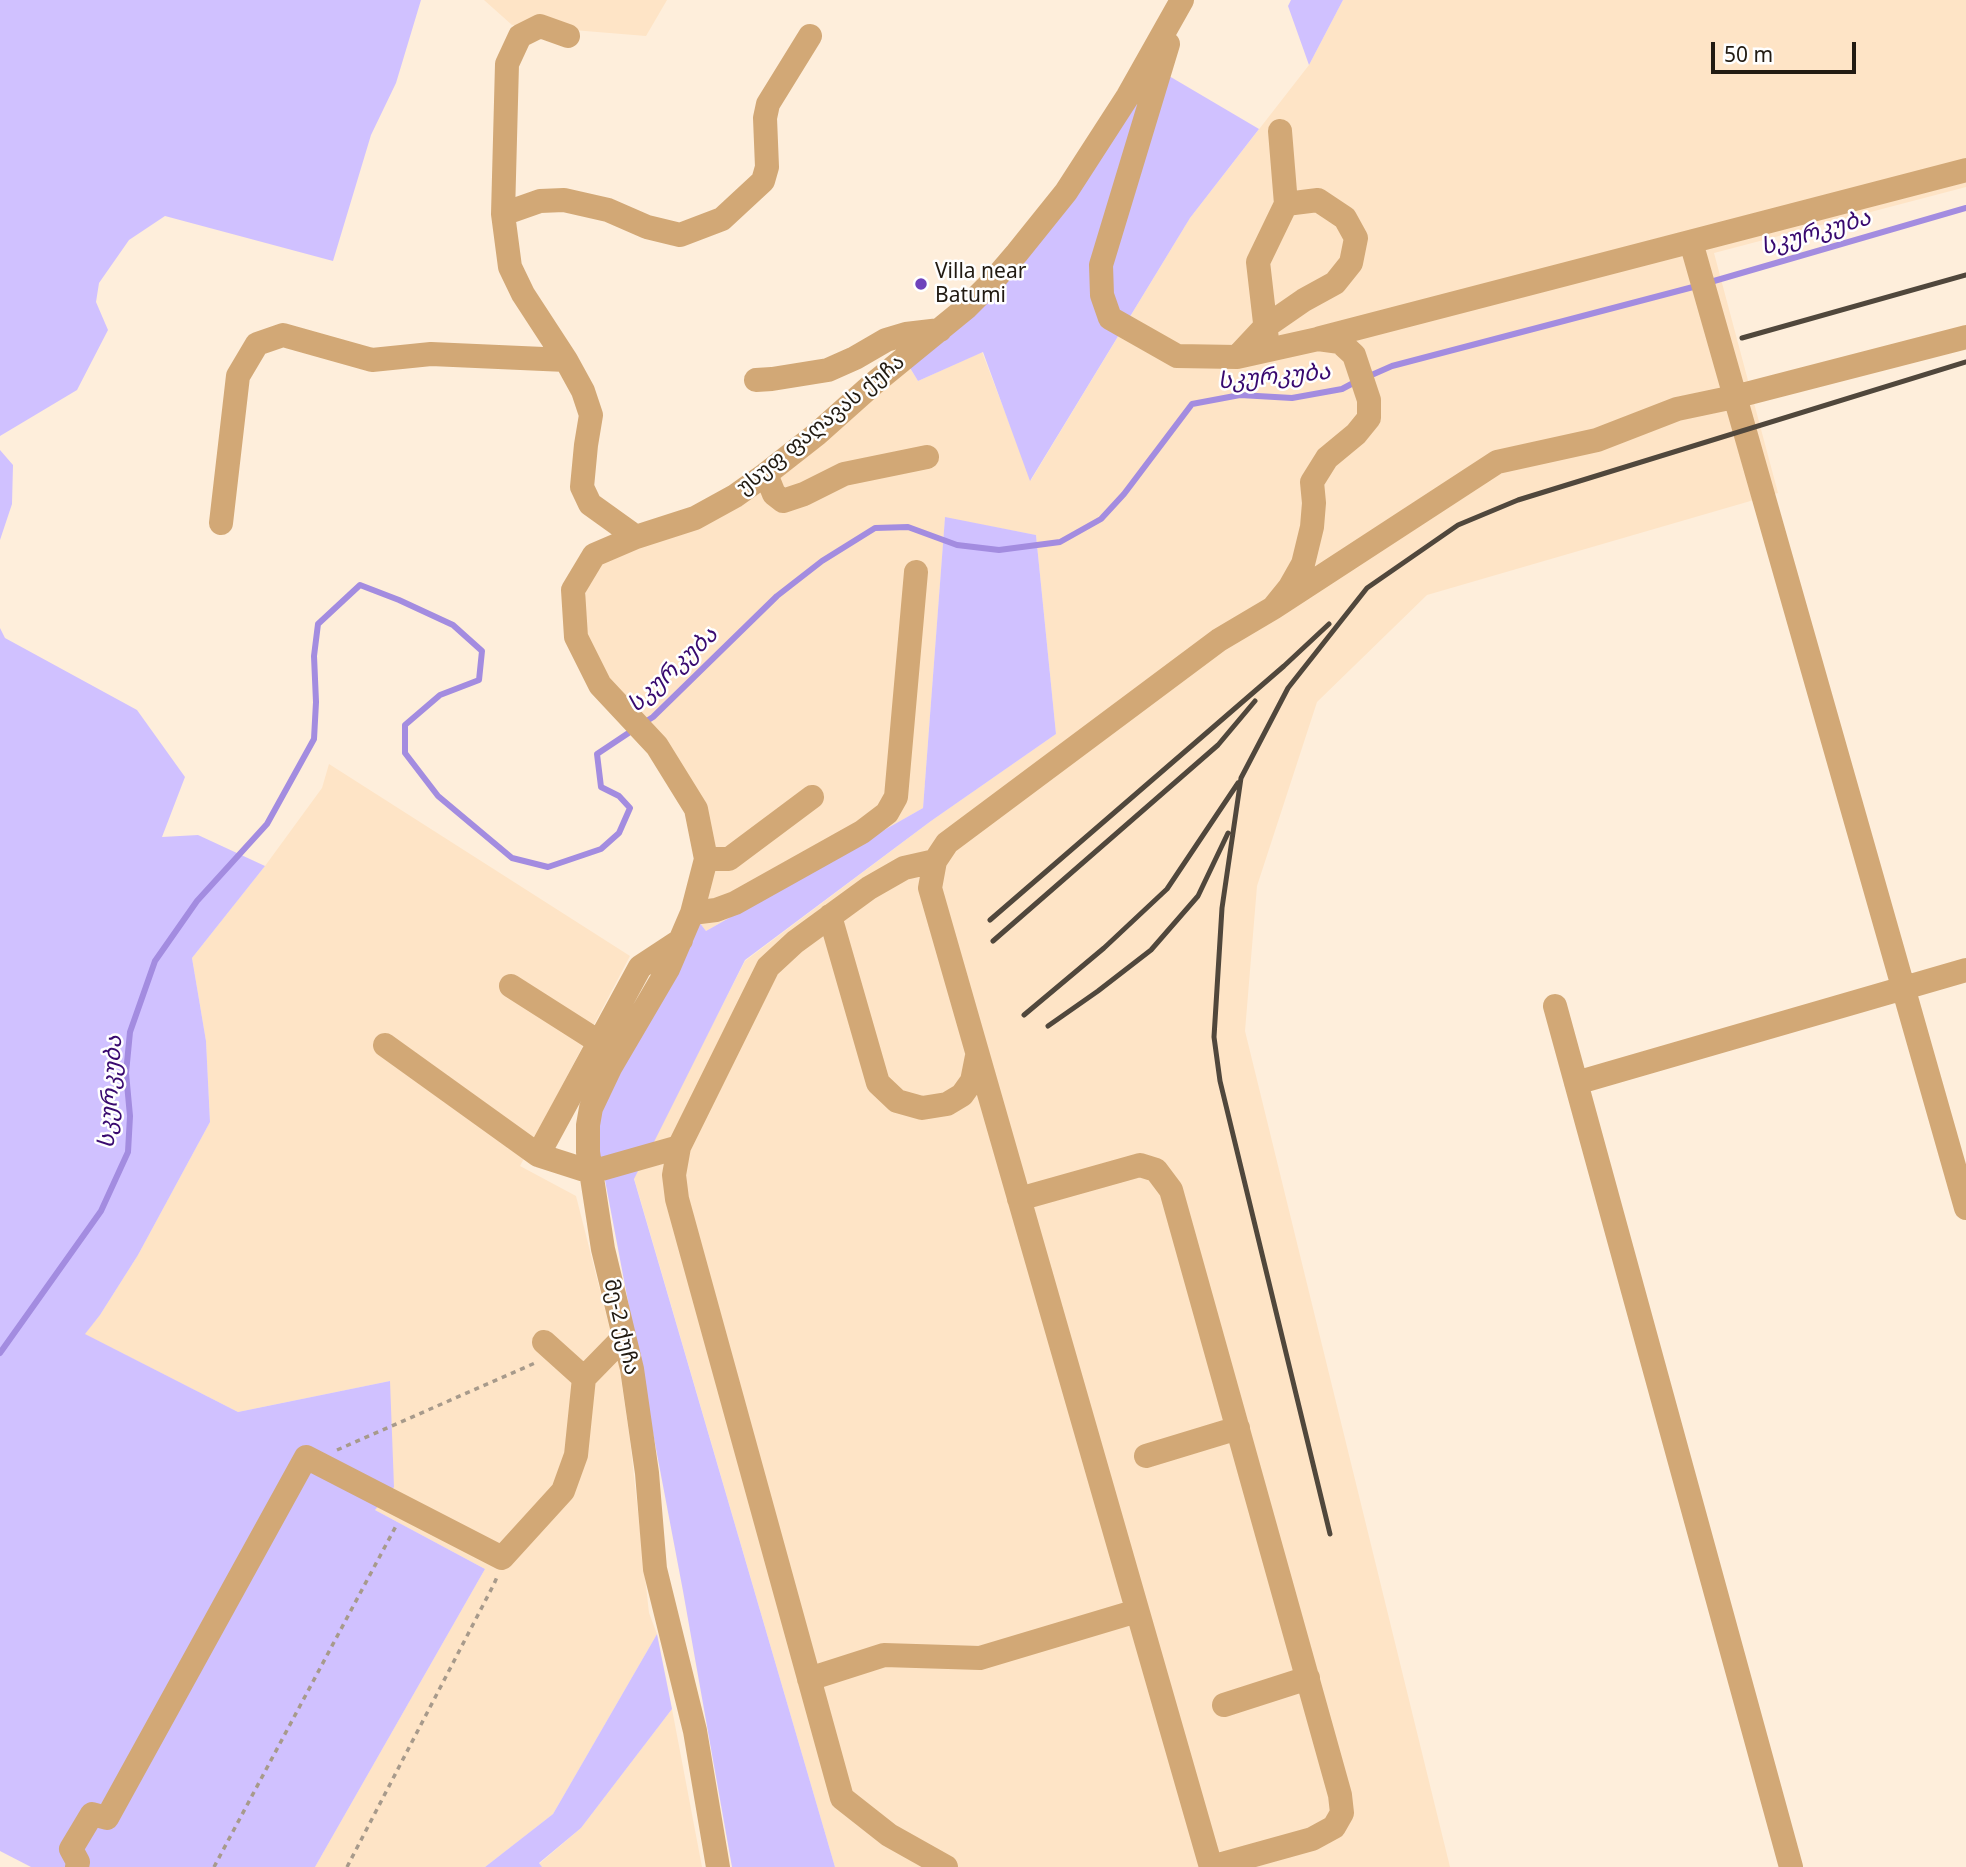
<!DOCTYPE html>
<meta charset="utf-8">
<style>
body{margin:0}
#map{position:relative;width:1966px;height:1867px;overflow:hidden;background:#feeedb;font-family:"Noto Sans",sans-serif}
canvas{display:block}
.scale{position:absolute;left:1711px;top:42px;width:145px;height:32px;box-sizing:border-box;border:4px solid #221b12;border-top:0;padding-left:9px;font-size:21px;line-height:24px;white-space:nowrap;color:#221b12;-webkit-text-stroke:5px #fff;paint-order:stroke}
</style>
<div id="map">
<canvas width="1966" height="1867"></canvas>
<div class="scale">50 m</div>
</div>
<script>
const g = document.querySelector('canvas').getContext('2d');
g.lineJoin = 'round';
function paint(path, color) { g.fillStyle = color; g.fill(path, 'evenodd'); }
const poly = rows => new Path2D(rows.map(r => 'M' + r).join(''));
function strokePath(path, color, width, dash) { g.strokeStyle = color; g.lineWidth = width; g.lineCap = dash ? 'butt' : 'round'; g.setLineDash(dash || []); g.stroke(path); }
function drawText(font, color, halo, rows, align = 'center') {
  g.font = font + ' "Noto Sans","Noto Sans Georgian",sans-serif'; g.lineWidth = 5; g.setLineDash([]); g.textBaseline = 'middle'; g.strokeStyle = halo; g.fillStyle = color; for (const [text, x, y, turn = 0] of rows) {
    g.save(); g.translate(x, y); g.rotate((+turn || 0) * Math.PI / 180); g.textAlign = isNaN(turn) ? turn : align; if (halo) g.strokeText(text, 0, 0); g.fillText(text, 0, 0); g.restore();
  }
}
paint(poly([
 [484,0,667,0,646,36,512,25],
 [1343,0,1966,0,1966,187,1714,253,1778,493,1427,595,1317,702,1257,886,1245,1031,1450,1867,835,1867,634,1178,745,961,931,821,1056,734,1036,535,945,518,923,808,706,931,692,913,696,809,576,637,594,555,695,518,904,358,918,381,982,352,1031,480,1190,218,1309,65],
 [329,764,630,956,520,1166,576,1196,619,1365,630,1440,649,1613,657,1634,553,1814,485,1867,315,1867,485,1569,375,1510,390,1381,238,1412,84,1334,100,1315,138,1255,210,1122,206,1041,192,958,265,866,322,788],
 [672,1709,702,1867,542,1867,539,1864,581,1828]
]), '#fee4c6');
paint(poly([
 [0,0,421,0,396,83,371,135,333,261,165,216,129,240,99,283,96,302,108,330,77,390,0,436],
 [1291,0,1343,0,1309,65,1288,6],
 [1147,63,1259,129,1190,218,1030,481,983,352,918,381,904,358,966,308],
 [0,450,13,465,12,504,0,540],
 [945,517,1036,535,1056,734,931,821,745,960,647,1156,591,1172,588,1125,692,913,706,931,923,808],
 [0,628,5,638,137,710,185,777,162,837,198,835,265,866,192,958,206,1041,210,1122,138,1255,100,1315,85,1334,238,1412,390,1381,394,1487,375,1510,485,1569,315,1867,31,1867,0,1851],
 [641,1165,634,1179,835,1867,732,1867,683,1591,604,1175],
 [657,1634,672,1709,581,1828,539,1863,542,1867,485,1867,553,1814]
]), '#d0c1ff');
strokePath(poly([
 [1707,283,1966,208],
 [1367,377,1392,366,1697,286],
 [642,724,653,717,777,596,822,561,875,528,908,527,957,545,999,550,1060,542,1101,519,1124,494,1192,404,1240,395,1292,398,1342,389,1357,381],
 [0,1353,101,1211,128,1152,130,1116,126,1073,130,1032,155,961,197,901,267,824,314,739,316,702,314,656,318,624,360,585,399,600,453,625,482,651,479,680,440,695,405,725,405,753,438,796,512,858,548,867,601,849,619,833,630,808,619,796,601,787,597,754,633,730]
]), '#a38ce0', 6);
strokePath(poly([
 [337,1450,535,1363],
 [214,1867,396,1526],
 [347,1867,494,1584,497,1577]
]), '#a79a8b', 3.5, [5, 5]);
strokePath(poly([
 [568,36,540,26,520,36,507,64,503,214,540,201,564,200,608,210,647,227,680,235,722,219,763,181,767,167,765,118,768,104,810,36],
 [1168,44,1101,265,1102,295,1110,318,1177,356,1237,357,1318,339,1340,342,1354,355,1369,400,1369,418,1356,434,1327,458,1312,482,1314,503,1312,527,1303,564,1290,587,1273,608,1497,462,1597,440,1677,409,1734,397,1966,337],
 [503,214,510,267,523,294,566,360,583,391,591,415,586,445,582,487,590,504,636,537],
 [1691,242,1966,1208],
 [1320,338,1966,170],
 [1267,340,1258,262,1286,204,1280,131],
 [1237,357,1265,327,1304,300,1335,283,1351,263,1356,238,1345,218,1318,200,1286,204],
 [756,380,772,379,828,370,855,358,886,340,906,334,940,330],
 [766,474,774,494,783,501,804,494,844,474,927,457],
 [221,523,238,376,257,344,283,335,372,360,431,354,566,360],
 [706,859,729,859,812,797],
 [692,913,716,910,735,903,862,832,887,813,896,797,916,572],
 [830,916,878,1083,897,1101,922,1108,947,1104,962,1095,972,1081,977,1056],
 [681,940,640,967,538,1155,591,1172,679,1147,768,967,795,942,869,888,904,868,935,861],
 [511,986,599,1042,606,1057],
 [1555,1006,1791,1867],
 [385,1045,538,1155],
 [1576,1083,1966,970],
 [679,1147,674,1175,677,1199,842,1798,889,1835,946,1867],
 [1019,1199,1140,1165,1156,1170,1171,1190,1340,1795,1342,1813,1334,1827,1312,1839,1211,1867],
 [544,1342,584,1378],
 [1146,1456,1238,1428],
 [809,1679,884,1655,980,1658,1137,1611],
 [1224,1705,1308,1678],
 [77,1867,78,1862,71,1849,92,1814,107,1818,306,1457,502,1558,563,1491,576,1455,584,1378,624,1337],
 [718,1867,695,1731,655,1569,647,1473,632,1369,603,1249,588,1152,588,1125,591,1108,610,1068,668,969,692,913,706,859,696,809,657,746,600,685,576,637,573,590,594,555,636,537,695,518,735,496,766,474,817,434,873,384,966,308,993,281,1017,253,1066,192,1128,96,1182,0],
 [1211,1867,930,888,935,861,947,843,1219,640,1273,608]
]), '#d2a876', 24);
strokePath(poly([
 [1742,338,1966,275],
 [990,920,1284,666,1329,624],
 [993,941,1218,745,1255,701],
 [1024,1015,1104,948,1167,889,1238,783],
 [1048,1026,1098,991,1151,950,1198,896,1228,833],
 [1330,1534,1220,1081,1214,1037,1222,908,1241,778,1288,688,1367,588,1458,525,1518,500,1966,362]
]), '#50473c', 5);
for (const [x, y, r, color] of [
 [921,284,7,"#6e42bb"]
]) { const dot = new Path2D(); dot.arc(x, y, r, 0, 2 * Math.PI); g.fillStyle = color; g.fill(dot); strokePath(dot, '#fff', 2.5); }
drawText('21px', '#221b12', '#fff', [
 ["Villa near",935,272],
 ["Batumi",935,296]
], 'left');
drawText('21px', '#221b12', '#fff', [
 ["უსუფ ფაღავას ქუჩა",821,425,-39],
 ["მე-2 ქუჩა",621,1327,77]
]);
drawText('italic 23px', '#38096f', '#fff', [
 ["სკურკუბა",1816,233,-16],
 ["სკურკუბა",1274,377,-5],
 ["სკურკუბა",673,670,-43],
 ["სკურკუბა",111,1092,-86]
]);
</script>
